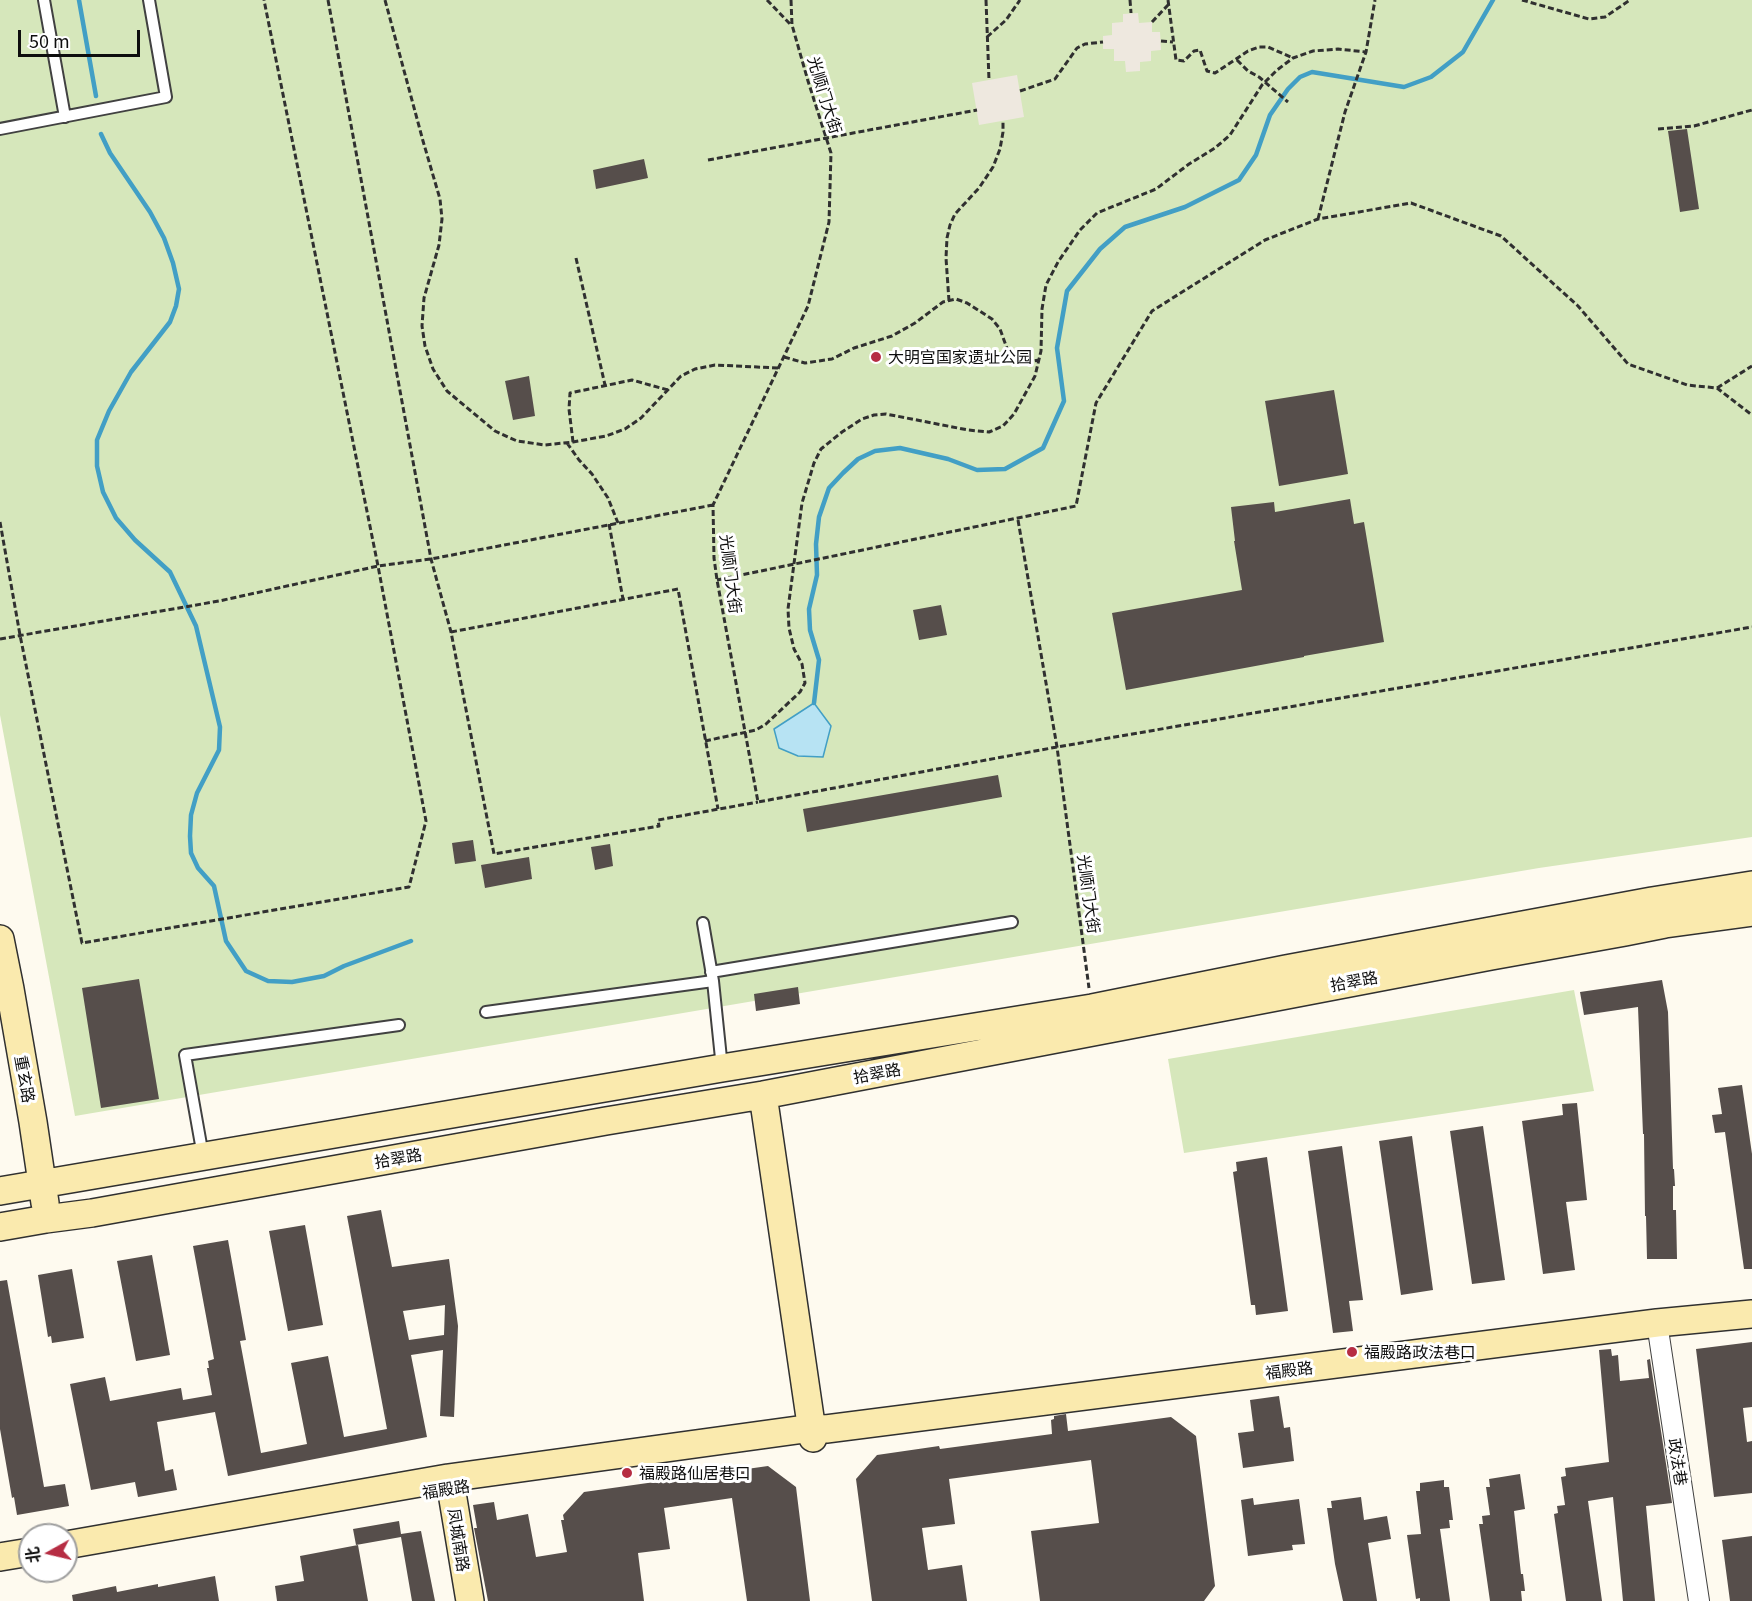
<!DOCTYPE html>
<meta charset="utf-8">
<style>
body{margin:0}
#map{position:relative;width:1752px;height:1601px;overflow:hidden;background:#fefaef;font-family:Georgia,"Noto Sans SC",serif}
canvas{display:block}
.north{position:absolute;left:18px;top:1523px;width:60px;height:60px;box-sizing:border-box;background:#fff;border:2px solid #9f9f9f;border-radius:50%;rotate:262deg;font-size:16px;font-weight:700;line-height:24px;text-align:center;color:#0e0e0e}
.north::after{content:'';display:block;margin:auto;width:21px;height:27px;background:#b62d43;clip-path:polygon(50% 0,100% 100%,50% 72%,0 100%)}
.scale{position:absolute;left:18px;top:30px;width:122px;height:27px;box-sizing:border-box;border:3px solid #0e0e0e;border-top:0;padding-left:8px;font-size:18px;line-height:21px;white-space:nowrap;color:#0e0e0e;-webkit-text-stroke:4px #fff;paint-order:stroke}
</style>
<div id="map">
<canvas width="1752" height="1601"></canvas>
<div class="north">北</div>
<div class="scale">50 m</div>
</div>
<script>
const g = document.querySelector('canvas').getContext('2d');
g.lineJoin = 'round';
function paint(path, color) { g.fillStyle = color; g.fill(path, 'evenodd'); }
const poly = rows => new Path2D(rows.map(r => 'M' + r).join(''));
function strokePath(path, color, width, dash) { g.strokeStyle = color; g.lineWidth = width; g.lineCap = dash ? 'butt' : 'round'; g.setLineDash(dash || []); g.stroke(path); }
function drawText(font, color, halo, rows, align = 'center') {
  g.font = font + ' Georgia,"Noto Sans SC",serif'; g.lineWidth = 6; g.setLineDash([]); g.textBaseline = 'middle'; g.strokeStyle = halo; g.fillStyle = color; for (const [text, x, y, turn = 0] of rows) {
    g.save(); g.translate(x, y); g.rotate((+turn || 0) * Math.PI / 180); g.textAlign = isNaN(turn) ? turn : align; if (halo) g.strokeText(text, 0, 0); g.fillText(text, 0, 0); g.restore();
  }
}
paint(poly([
 [0,0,1752,0,1752,837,1539,868,75,1116,0,715],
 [1574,990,1594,1091,1184,1153,1168,1059]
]), '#d6e7bb');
paint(poly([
 [1138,13,1139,23,1152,22,1152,32,1160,32,1161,50,1151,51,1151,61,1140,62,1140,71,1126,72,1125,61,1114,61,1114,49,1103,49,1103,36,1112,35,1112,23,1123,22,1123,14],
 [1017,75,1024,117,979,125,972,83]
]), '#eee8df');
const water = poly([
 [814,703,831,726,823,757,798,756,779,748,774,729,814,703]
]);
paint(water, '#b7e3f3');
strokePath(water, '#429fc5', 1.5);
strokePath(poly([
 [79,0,96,96],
 [101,134,110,153,150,212,164,238,173,263,179,289,176,306,170,322,131,372,109,411,97,440,97,466,103,492,116,518,135,540,170,572,196,626,220,727,219,750,197,793,191,815,190,836,191,853,198,868,214,886,226,941,246,971,268,981,292,982,324,976,344,966,411,941],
 [814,703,819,660,810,630,809,609,817,575,816,544,819,517,829,488,843,473,858,459,875,451,900,448,948,459,977,470,1005,469,1043,448,1064,401,1057,348,1067,291,1100,249,1125,227,1185,207,1239,180,1256,155,1270,115,1288,89,1300,77,1312,72,1404,87,1431,77,1463,52,1493,0]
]), '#429fc5', 4.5);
paint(poly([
 [1687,129,1699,209,1680,212,1668,131],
 [644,159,648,178,596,189,593,170],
 [529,376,535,416,513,420,505,381],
 [1334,390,1348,474,1279,486,1265,401],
 [1350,499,1354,524,1364,522,1384,642,1304,656,1304,657,1126,690,1112,613,1242,590,1234,541,1235,541,1231,507,1274,502,1275,512],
 [941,605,947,635,919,640,913,610],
 [998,775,1002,797,807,832,803,809],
 [473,840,476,861,455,864,452,843],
 [610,844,613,866,595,870,591,847],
 [529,857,532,879,485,888,481,865],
 [139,979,159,1099,101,1108,82,988],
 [1662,980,1668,1012,1673,1169,1674,1169,1675,1186,1673,1186,1673,1210,1676,1210,1677,1259,1647,1259,1646,1216,1645,1216,1644,1134,1643,1134,1638,1007,1584,1015,1580,992],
 [798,987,800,1004,756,1011,754,994],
 [1742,1085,1752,1154,1752,1269,1744,1269,1725,1132,1715,1133,1712,1115,1722,1114,1718,1088],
 [1577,1103,1587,1200,1566,1202,1575,1270,1543,1274,1522,1121,1563,1115,1562,1104],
 [1483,1126,1505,1280,1472,1284,1450,1131],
 [1412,1136,1433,1290,1401,1295,1379,1141],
 [1342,1146,1363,1300,1349,1301,1353,1331,1333,1333,1308,1151],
 [1267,1157,1288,1311,1256,1315,1255,1305,1251,1305,1233,1172,1237,1171,1236,1162],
 [381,1210,392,1267,449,1259,458,1326,454,1417,440,1416,443,1350,411,1355,427,1437,228,1476,215,1412,157,1422,165,1471,173,1469,177,1490,138,1497,135,1482,91,1490,70,1384,105,1377,110,1401,181,1388,183,1400,212,1395,207,1368,209,1368,208,1361,214,1359,193,1246,228,1240,246,1340,240,1341,261,1453,307,1444,291,1363,328,1356,344,1437,387,1429,347,1216],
 [445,1305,444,1335,409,1340,403,1311],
 [305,1225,323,1325,288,1331,269,1231],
 [152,1255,170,1355,136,1361,117,1261],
 [72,1269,84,1338,52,1343,51,1336,48,1337,38,1275],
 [7,1280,44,1487,65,1484,69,1506,17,1515,14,1497,12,1498,0,1429,0,1281],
 [1752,1342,1752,1407,1743,1408,1747,1442,1752,1441,1752,1493,1714,1497,1696,1349],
 [1611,1349,1612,1356,1618,1355,1620,1381,1649,1378,1647,1360,1650,1359,1672,1503,1646,1506,1655,1601,1623,1601,1613,1497,1588,1501,1602,1601,1566,1601,1554,1514,1558,1513,1557,1506,1565,1505,1561,1477,1566,1476,1565,1468,1609,1462,1599,1350],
 [1279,1396,1284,1428,1290,1427,1294,1461,1243,1468,1238,1433,1254,1431,1250,1400],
 [1066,1414,1068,1431,1171,1417,1196,1436,1215,1586,1204,1601,1040,1601,1031,1531,1099,1523,1091,1460,949,1479,955,1524,922,1528,928,1570,962,1565,967,1601,872,1601,856,1479,877,1455,939,1446,940,1449,1052,1434,1051,1420,1054,1419,1054,1416],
 [768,1466,796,1487,810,1601,747,1601,732,1498,664,1508,670,1549,638,1553,644,1601,488,1601,474,1528,477,1528,473,1505,494,1502,497,1520,528,1514,536,1557,567,1552,561,1520,564,1520,563,1515,584,1492],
 [1520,1474,1525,1509,1514,1511,1521,1574,1523,1574,1525,1591,1521,1591,1522,1601,1490,1601,1479,1524,1483,1524,1482,1516,1490,1515,1486,1487,1490,1487,1489,1479],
 [1444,1480,1444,1487,1449,1487,1453,1520,1449,1520,1450,1528,1440,1529,1450,1601,1420,1601,1420,1598,1416,1599,1407,1535,1421,1534,1416,1491,1420,1491,1420,1483],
 [1361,1497,1364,1520,1387,1516,1391,1539,1368,1543,1377,1601,1343,1601,1335,1564,1327,1508,1332,1508,1331,1501],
 [1253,1498,1254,1505,1299,1499,1305,1544,1292,1545,1293,1550,1248,1556,1241,1500],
 [399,1521,401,1534,421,1531,435,1601,412,1601,401,1537,356,1545,353,1529],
 [1752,1536,1752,1601,1730,1601,1722,1540],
 [358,1545,368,1601,277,1601,275,1586,304,1581,300,1556],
 [215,1576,219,1601,73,1601,72,1595,116,1586,117,1592,158,1584,158,1587]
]), '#564e4b');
const lane = poly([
 [44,0,65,117],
 [0,129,166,97,149,0],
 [703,923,713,981,722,1068],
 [711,972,1012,922],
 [486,1012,713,981],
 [203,1156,185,1055,399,1025]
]);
const street = poly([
 [1657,1323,1699,1601]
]);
const secondary = poly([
 [0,939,10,989,33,1122,45,1203],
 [763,1095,813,1438],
 [0,1191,722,1068,1092,1008,1286,969,1652,901,1752,885],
 [0,1227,46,1219,92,1213,606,1121,763,1095,1491,956,1625,932,1665,924,1752,912],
 [448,1478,451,1487,470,1601],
 [66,1545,448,1478,812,1428,826,1429,1657,1323,1752,1314],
 [0,1557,30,1552]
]);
strokePath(lane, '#414141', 14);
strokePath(street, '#414141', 22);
strokePath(secondary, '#303030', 30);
strokePath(poly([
 [328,0,431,559,451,632,494,854,659,826,658,820,758,802],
 [385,0,423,141,440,199,442,219,439,245,424,298,422,326,425,346,433,369,447,391,495,431,517,441,545,445,573,442,606,436,625,429,641,418,681,376,695,369,715,365,778,368],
 [767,0,790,24],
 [791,0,792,25,808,81,831,153,829,222,808,306,713,505,714,558,717,580,758,802,1057,747,1752,627],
 [986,0,989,80],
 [1130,0,1131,13],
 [1168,0,1176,60,1184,61,1194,51,1200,50,1207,71,1215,73,1248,51,1259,47,1268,47,1293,58],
 [1522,0,1589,19,1605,17,1630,0],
 [1152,22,1168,5],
 [987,37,1006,20,1020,0],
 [1161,41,1173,42],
 [1237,60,1248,71,1259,77,1288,102],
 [1020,91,1055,79,1077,48,1085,44,1103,42],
 [1658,129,1694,126,1752,110],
 [708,160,977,110],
 [1318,219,1345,112,1366,52,1375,0],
 [576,258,605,385],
 [949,301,946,258,947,238,950,225,955,214,979,188,993,167,1000,149,1003,132,1003,121],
 [784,357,805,363,832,359,854,348,892,336,915,323,943,302,956,299,967,303,992,319,1000,329,1009,354,1018,360,1028,362,1039,360],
 [1717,388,1752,366],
 [573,442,569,409,570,393,632,380,668,390],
 [567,443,579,460,592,474,608,498,618,523],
 [1018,520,1057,747,1089,988],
 [0,522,20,635,82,943,409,887,426,821,378,566,264,0],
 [609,524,623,599],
 [717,580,1076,506,1096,403,1152,311,1265,240,1318,219,1411,203,1501,236,1578,306,1628,364,1687,385,1717,388,1752,415],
 [451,632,678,589,718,809],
 [0,639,219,601,378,566,431,559,713,505],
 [705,741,756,730,766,724,800,692,805,683,802,664,794,649,789,628,788,609,802,503,814,463,821,449,842,432,862,419,874,415,886,414,968,430,989,432,1003,426,1014,414,1035,376,1041,351,1042,309,1046,285,1058,262,1080,230,1097,213,1156,189,1189,164,1215,148,1230,135,1262,85,1277,70,1293,58,1313,51,1338,49,1366,52]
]), '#303030', 3, [6, 3]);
strokePath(lane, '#fff', 10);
strokePath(street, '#fff', 20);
strokePath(secondary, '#faeaae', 27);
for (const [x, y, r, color] of [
 [876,357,6,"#b62d43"],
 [1352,1352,6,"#b62d43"],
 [627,1473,6,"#b62d43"]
]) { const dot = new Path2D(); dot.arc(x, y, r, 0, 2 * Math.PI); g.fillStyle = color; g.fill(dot); strokePath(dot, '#fff', 2); }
drawText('16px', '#0e0e0e', '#fff', [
 ["光顺门大街",825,95,73],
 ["光顺门大街",731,574,83],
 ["光顺门大街",1089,894,82],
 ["拾翠路",1354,981,-11],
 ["拾翠路",877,1073,-11],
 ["重玄路",25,1079,80],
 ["拾翠路",398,1158,-10],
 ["福殿路",1289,1370,-7],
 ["政法巷",1678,1462,81],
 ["福殿路",446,1489,-9],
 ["凤城南路",459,1540,81]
]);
drawText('16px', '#0e0e0e', '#fff', [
 ["大明宫国家遗址公园",888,357],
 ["福殿路政法巷口",1364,1352],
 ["福殿路仙居巷口",639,1473]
], 'left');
</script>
